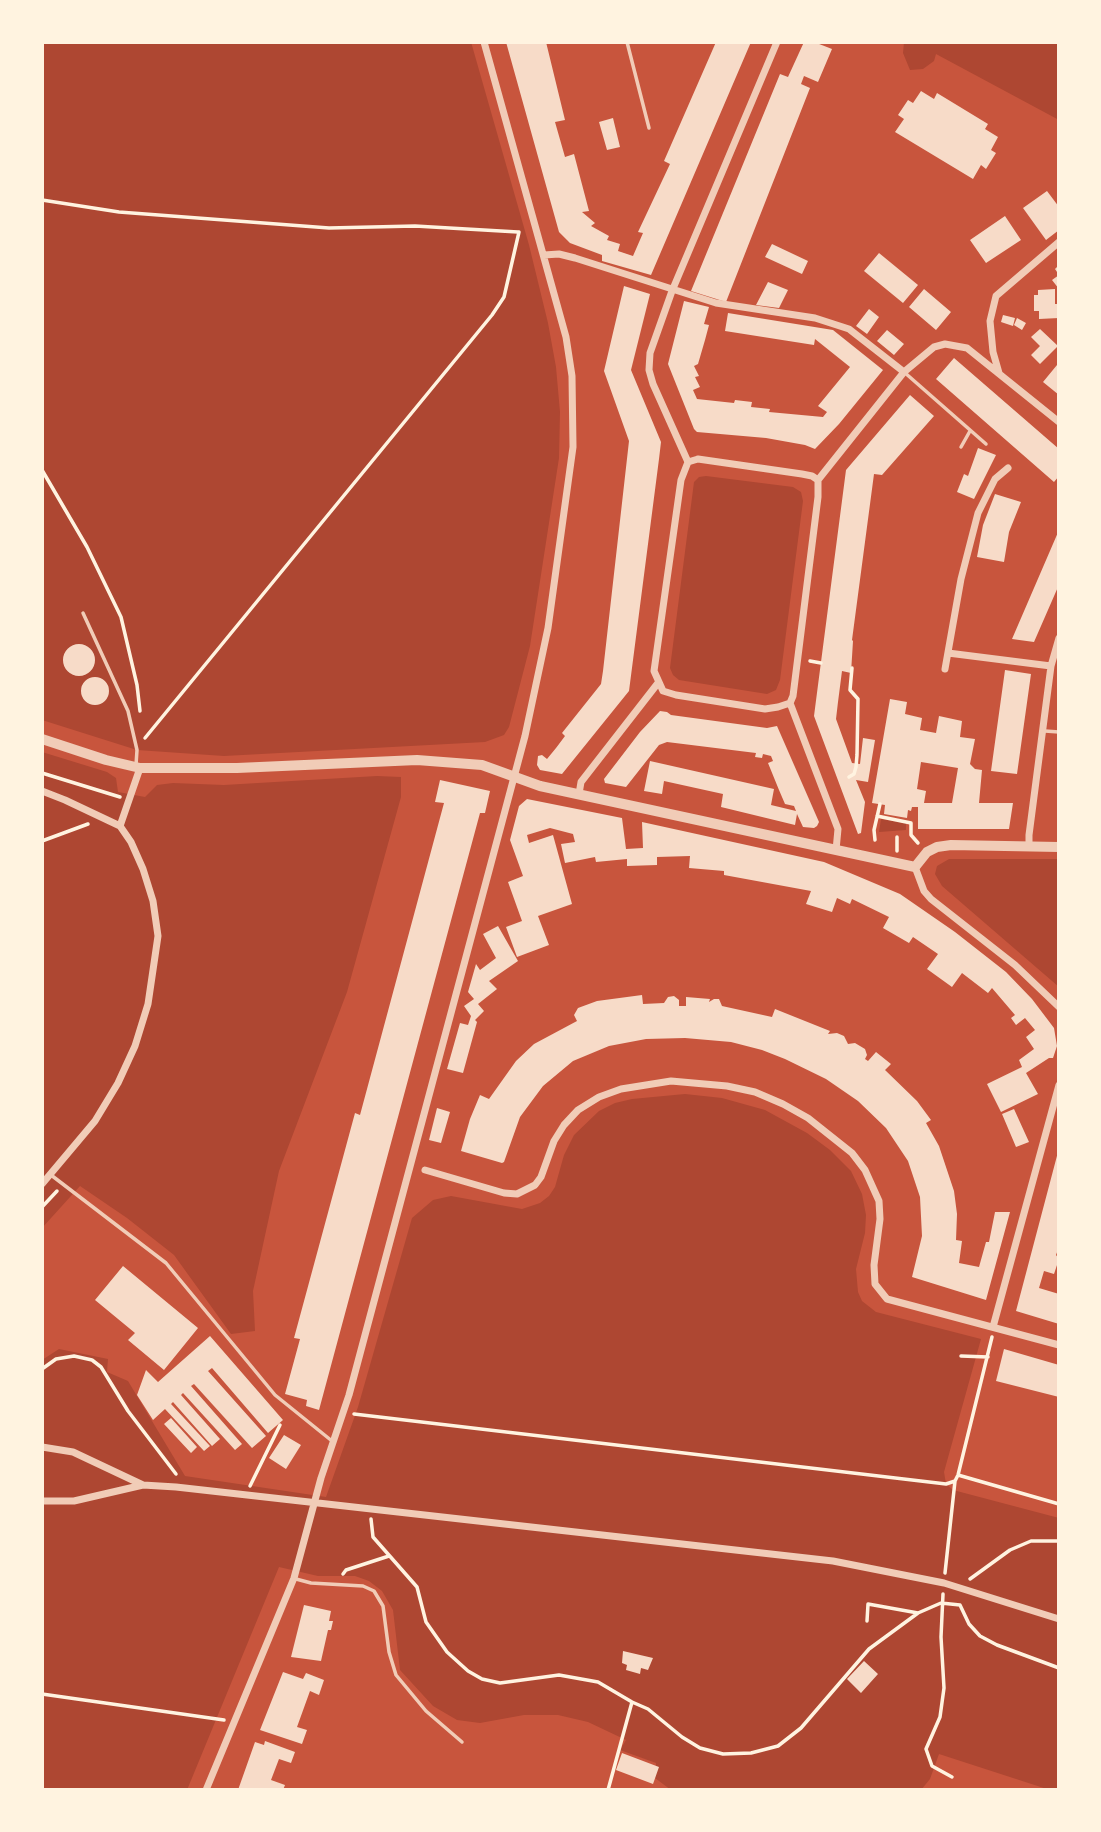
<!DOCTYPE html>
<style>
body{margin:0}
#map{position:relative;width:1101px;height:1832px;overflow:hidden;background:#c8553d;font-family:"Source Sans 3",sans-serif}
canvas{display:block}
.frame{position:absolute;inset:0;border:44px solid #fff3e0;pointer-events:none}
</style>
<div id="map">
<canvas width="1101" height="1832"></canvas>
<div class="frame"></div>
</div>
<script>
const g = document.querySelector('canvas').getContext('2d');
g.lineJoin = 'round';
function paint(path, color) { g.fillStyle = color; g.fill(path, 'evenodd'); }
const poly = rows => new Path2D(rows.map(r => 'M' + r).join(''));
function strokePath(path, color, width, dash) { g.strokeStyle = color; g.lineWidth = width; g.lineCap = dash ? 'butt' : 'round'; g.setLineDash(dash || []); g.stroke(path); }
paint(poly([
 [42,42,471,42,529,245,548,323,556,367,560,412,559,458,530,646,509,727,504,735,485,742,224,756,137,750,42,720],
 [904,42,1059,42,1059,120,936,54,934,61,923,69,910,70,903,53],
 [706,476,793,487,801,492,803,501,780,680,776,690,767,694,679,680,673,675,670,668,694,482,699,477],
 [42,752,107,772,116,778,118,792,145,797,157,785,173,783,224,785,377,776,401,777,401,797,347,992,279,1171,253,1291,255,1331,231,1334,174,1255,127,1218,80,1186,42,1228],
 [881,819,906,823,906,830,879,832],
 [949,859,1059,859,1059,987,942,886,935,874,937,866],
 [685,1094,722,1098,765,1110,807,1133,830,1150,851,1171,862,1194,866,1215,865,1233,856,1269,858,1292,862,1301,876,1312,981,1339,944,1472,946,1484,953,1490,1059,1518,1059,1790,1050,1790,939,1754,930,1779,921,1790,671,1790,655,1778,656,1763,620,1750,626,1740,588,1722,558,1715,524,1715,480,1723,457,1720,433,1706,400,1670,393,1610,382,1591,369,1581,355,1576,318,1576,279,1567,187,1790,42,1790,42,1360,59,1349,108,1359,107,1372,128,1381,185,1476,326,1497,358,1407,412,1218,433,1200,451,1196,522,1209,540,1203,549,1196,555,1187,564,1155,574,1135,599,1111,615,1103,632,1099]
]), '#ae4732');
paint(poly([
 [506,42,546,42,565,120,555,122,565,157,574,154,589,211,582,212,595,223,591,226,609,236,607,240,620,244,618,251,633,256,643,233,638,232,670,164,664,161,716,42,751,42,651,275,602,261,602,255,570,243,559,232],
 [804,42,814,42,832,49,818,82,804,76,801,84,810,88,726,302,691,291,780,74,788,77],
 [921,91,934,99,937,93,988,124,985,129,998,137,991,150,996,153,986,169,981,165,973,179,895,132,904,119,898,115,908,100,913,103],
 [613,118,620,147,607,150,599,122],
 [1047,191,1059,207,1059,230,1046,240,1023,208],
 [1005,216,1021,240,986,263,970,240],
 [772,244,808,261,802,274,765,257],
 [879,253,918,285,903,303,864,271],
 [1059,265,1059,289,1052,280,1059,275,1055,269],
 [768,282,788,290,779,308,756,305],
 [624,286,650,294,631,370,661,442,659,459,629,691,562,774,540,770,537,765,538,756,542,755,547,759,556,748,565,736,562,733,601,684,603,671,629,441,604,371],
 [924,289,951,312,936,330,909,307],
 [1055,289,1055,304,1059,304,1059,318,1039,319,1039,311,1034,311,1034,295,1038,295,1038,290],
 [684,301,709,307,704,324,709,325,705,340,698,364,694,366,699,376,695,377,700,387,693,390,697,399,734,403,735,400,752,402,751,407,770,409,769,412,823,417,827,412,818,406,850,367,815,339,814,345,725,331,728,313,833,330,883,370,839,424,815,449,805,445,766,438,697,432,694,429,668,364],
 [869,309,879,317,867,334,856,326],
 [1003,315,1015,318,1013,326,1001,322],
 [1017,318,1026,323,1022,330,1014,325],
 [1040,329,1058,346,1040,364,1031,355,1040,346,1031,337],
 [887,330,904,344,894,355,877,341],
 [954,358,1059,449,1059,476,1054,482,936,379],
 [1057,365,1059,366,1059,395,1043,382],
 [910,395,934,416,882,475,874,474,852,640,853,641,851,673,842,671,838,702,836,719,852,763,860,764,863,738,875,740,868,782,856,780,865,802,861,833,858,834,814,716,818,685,846,470],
 [978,448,996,455,974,499,957,492,964,474,968,476],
 [995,494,1021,502,1009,532,1004,562,977,557,983,525],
 [1059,530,1058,587,1034,642,1012,639],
 '63 660a16 16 0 1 1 32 0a16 16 0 1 1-32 0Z',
 [1005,670,1031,674,1017,774,991,771],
 '81 691a14 14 0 1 1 28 0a14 14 0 1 1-28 0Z',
 [890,699,907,702,905,714,922,718,920,730,936,733,939,716,962,721,960,737,975,739,970,764,975,769,982,770,979,803,1013,803,1009,829,918,829,918,807,912,807,911,811,908,810,907,818,884,814,885,805,872,803],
 [921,762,958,768,952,803,924,803,926,791,917,789],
 [660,711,667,712,671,715,767,728,777,726,819,822,817,826,814,828,803,827,797,814,795,825,721,807,723,794,664,781,662,794,644,791,650,761,774,789,771,805,796,811,794,806,785,804,779,790,768,763,773,761,771,756,763,754,762,758,755,757,756,753,667,742,659,745,626,787,605,783,604,779,640,732],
 [440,780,490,791,485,813,480,813,319,1410,306,1406,307,1400,285,1394,300,1339,294,1338,355,1113,360,1115,444,803,435,802],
 [527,799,622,818,626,849,643,848,642,822,824,862,900,894,955,932,1006,972,1032,999,1054,1028,1057,1046,1053,1058,1049,1058,1026,1073,1038,1094,1001,1112,987,1084,1022,1067,1019,1060,1034,1049,1026,1037,1035,1030,1025,1018,1016,1025,1011,1018,1015,1015,992,988,988,993,962,973,952,987,927,969,938,954,913,937,909,943,883,928,889,917,852,899,850,904,837,898,832,912,806,904,811,891,724,875,724,871,689,868,690,856,657,857,657,865,627,866,627,859,596,862,595,857,565,863,561,844,575,842,573,834,550,828,527,835,529,843,553,835,572,904,538,916,549,945,517,957,506,927,522,921,508,882,523,876,510,840,519,806],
 [498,926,518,961,489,981,497,989,478,1004,484,1011,475,1020,477,1022,463,1073,447,1069,460,1023,468,1025,471,1016,464,1006,474,999,468,992,476,964,480,970,496,958,483,934],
 [642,995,643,1004,664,1003,668,997,674,996,679,1000,679,1006,686,1006,686,997,710,999,709,1002,714,999,719,999,722,1006,772,1017,775,1009,830,1031,828,1034,837,1033,844,1036,848,1044,855,1043,865,1049,867,1055,865,1059,868,1061,876,1052,891,1064,885,1070,917,1101,931,1120,926,1123,939,1146,954,1191,957,1214,956,1240,962,1241,959,1263,979,1267,986,1242,989,1242,995,1212,1010,1212,986,1300,912,1277,922,1236,920,1197,908,1161,886,1128,858,1101,826,1079,785,1059,762,1050,731,1042,685,1038,646,1039,609,1046,573,1061,543,1086,520,1117,504,1162,502,1163,461,1151,470,1119,480,1095,489,1099,516,1061,534,1044,577,1021,574,1015,578,1008,597,1001],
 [437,1108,450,1112,441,1143,429,1140],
 [1014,1109,1029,1142,1016,1147,1002,1114],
 [1058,1152,1059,1247,1056,1255,1059,1259,1054,1274,1044,1271,1039,1288,1059,1294,1059,1324,1016,1311],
 [123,1266,198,1328,164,1370,128,1340,135,1333,95,1300],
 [210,1336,283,1420,268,1433,212,1368,208,1371,266,1436,252,1448,194,1384,191,1386,242,1444,235,1450,183,1393,181,1395,220,1439,212,1446,173,1402,171,1404,210,1446,204,1451,165,1409,153,1420,137,1395,146,1370,158,1382],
 [1004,1349,1059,1365,1059,1397,996,1381],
 [171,1418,197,1447,191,1453,164,1424],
 [284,1435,301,1445,286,1469,269,1458],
 [304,1605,331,1611,329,1621,333,1621,331,1630,328,1630,321,1661,291,1657],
 [623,1651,653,1658,648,1670,641,1668,640,1674,626,1670,627,1665,622,1663],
 [864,1661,878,1674,861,1693,847,1679],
 [283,1672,303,1679,306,1673,324,1680,319,1695,310,1691,297,1727,307,1730,302,1744,260,1730],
 [265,1741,295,1752,291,1763,279,1759,271,1780,285,1785,283,1790,238,1790,255,1742,264,1745],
 [622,1753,659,1767,653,1784,616,1770]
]), '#f7dbc8');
strokePath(poly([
 [42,200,119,212,329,228,415,226,518,232],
 [42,470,87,547,121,617,137,685,140,711],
 [810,661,821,663],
 [145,738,492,315,504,297,519,232],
 [42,773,120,797],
 [849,777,854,774,856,767,857,755,858,699,850,690,852,668],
 [877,816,911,823,911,835,918,843],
 [897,837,897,851],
 [875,840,874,830,880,804],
 [42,841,88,824],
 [42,1207,57,1191],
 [961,1356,988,1357],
 [42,1369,56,1359,74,1356,92,1360,101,1367,128,1411,176,1474],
 [354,1414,946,1484,955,1481,958,1475,992,1337],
 [958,1475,1059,1504],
 [250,1486,280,1425],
 [371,1519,373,1537,417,1587,426,1622,447,1652,468,1671,482,1679,500,1683,559,1675,598,1682,632,1702,648,1709,682,1737,700,1748,723,1754,751,1753,778,1746,801,1728,869,1649,918,1613,941,1603,960,1605,969,1624,980,1636,997,1645,1059,1668],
 [945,1573,955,1481],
 [343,1574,346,1570,389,1556],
 [970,1579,1010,1550,1031,1541,1059,1541],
 [943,1594,941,1637,944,1688,940,1717,926,1749,932,1766,952,1777],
 [867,1621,868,1604,918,1613],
 [42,1694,224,1720],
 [608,1790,632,1702]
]), '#fff3e0', 3.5);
strokePath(poly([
 [627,42,649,128],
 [904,372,986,444],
 [961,447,970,431],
 [83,613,128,711,137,750,136,765],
 [1045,731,1059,732],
 [51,1175,166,1263,275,1395,332,1441],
 [296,1579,311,1583,363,1586,374,1591,383,1606,389,1652,396,1675,426,1711,462,1742]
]), '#f1ccb7', 3.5);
strokePath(poly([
 [544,255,559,254,575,258,716,303,815,318,849,329,904,372],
 [999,373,993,352,990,321,996,296,1059,242],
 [698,459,802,474,812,476,818,480,818,497,793,696,790,703,778,707,765,709,676,695,663,691,654,671,681,480,688,462,698,459],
 [688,462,653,384,649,370,650,353,672,291,777,42],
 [818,480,904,372,934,347,945,344,967,348,1059,422],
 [948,653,1051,666],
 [945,669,961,579,978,513,995,479,1008,468],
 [790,703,838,829,836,850],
 [42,791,65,800,120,826,131,842,143,869,153,901,158,936,148,1004,135,1046,118,1083,95,1121,42,1184],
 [579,794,581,782,658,683],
 [120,826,140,768],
 [1029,847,1029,835,1051,666,1059,638],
 [915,867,924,891,931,899,1015,965,1059,1007],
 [425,1170,504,1193,517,1194,535,1185,541,1177,554,1141,564,1125,578,1110,599,1097,621,1089,671,1081,727,1086,755,1092,783,1104,808,1118,852,1153,865,1170,879,1201,880,1219,874,1265,875,1284,887,1299,1059,1345],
 [993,1327,1059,1085],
 [42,1447,73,1452,143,1485],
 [42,1501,74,1501,143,1485,176,1487,833,1561,944,1583,1059,1619],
 [206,1790,294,1578,321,1478,349,1395,525,736,548,628,573,447,572,376,566,337,484,42]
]), '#f1ccb7', 7);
strokePath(poly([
 [42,739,106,760,140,768,237,768,417,760,482,765,540,786,915,867,927,852,937,847,951,845,1059,847]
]), '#f1ccb7', 10);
</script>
